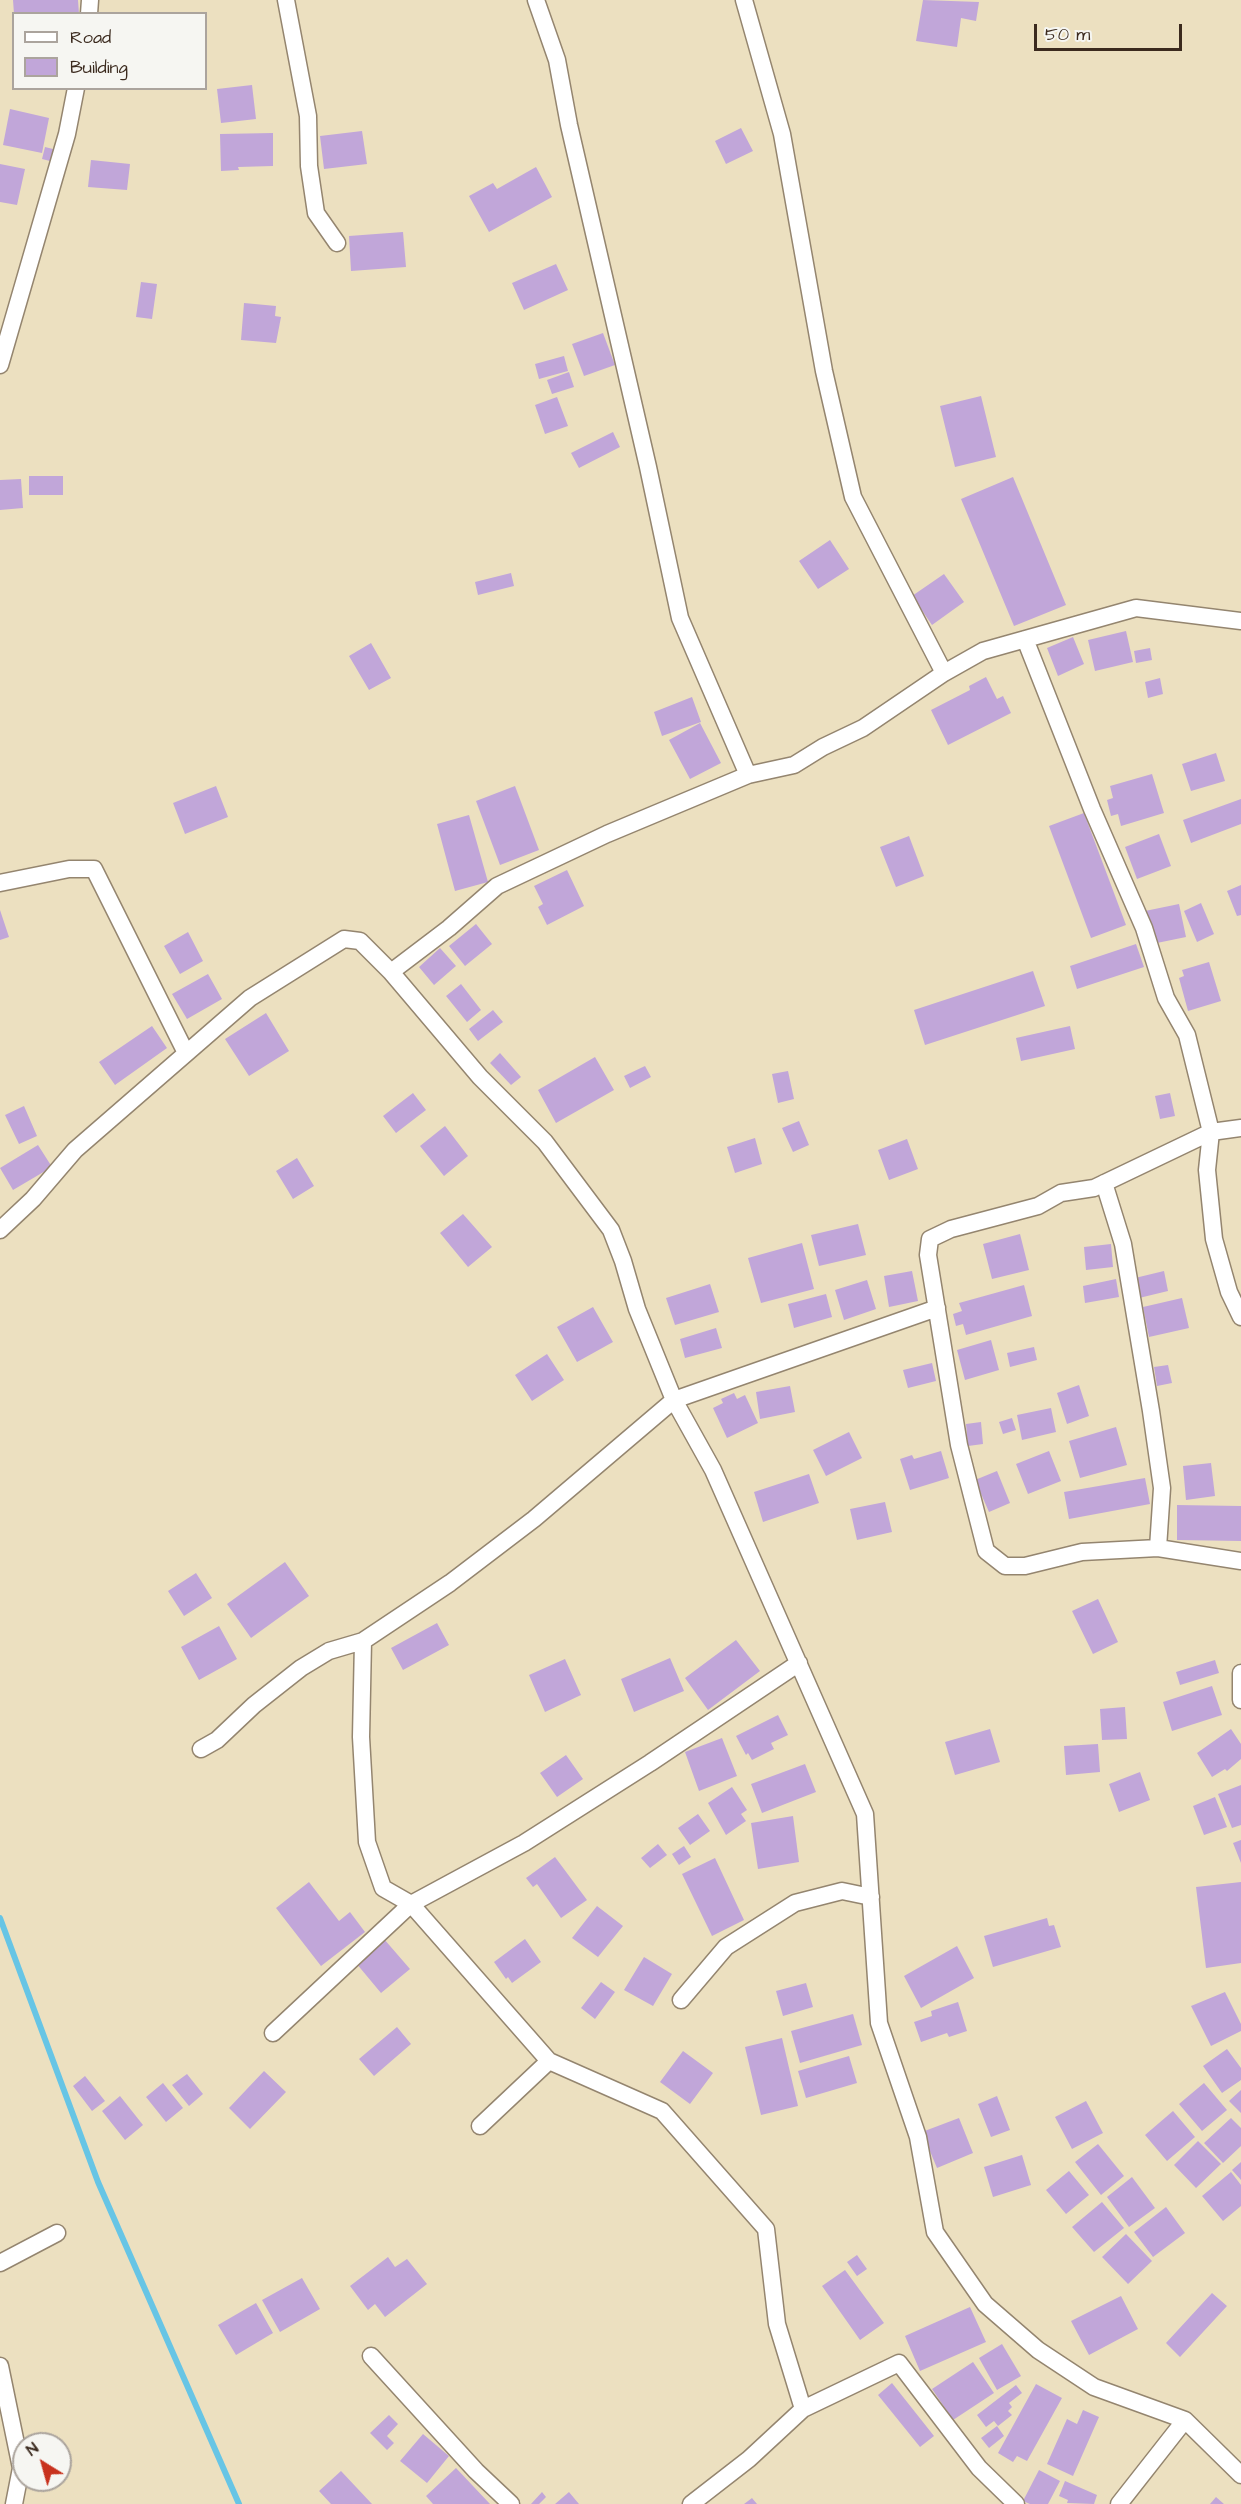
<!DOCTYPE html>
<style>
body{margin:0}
#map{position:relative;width:1241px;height:2504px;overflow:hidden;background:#ece0c0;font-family:"Architects Daughter",sans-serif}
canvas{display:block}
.legend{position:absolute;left:12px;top:12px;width:195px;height:78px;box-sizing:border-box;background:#f6f6f2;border:2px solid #aba49d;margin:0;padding:8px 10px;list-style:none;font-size:18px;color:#3b2a1e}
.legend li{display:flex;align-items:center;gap:12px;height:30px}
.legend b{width:30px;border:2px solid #aba49d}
.north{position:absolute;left:12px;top:2432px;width:60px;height:60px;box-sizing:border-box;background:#f6f6f2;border:2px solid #aba49d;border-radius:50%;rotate:323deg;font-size:16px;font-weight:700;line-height:24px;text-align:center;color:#3b2a1e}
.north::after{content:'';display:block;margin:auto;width:21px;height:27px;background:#c8321e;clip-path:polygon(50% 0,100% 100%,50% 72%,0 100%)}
.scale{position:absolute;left:1034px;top:24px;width:148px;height:27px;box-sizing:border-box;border:3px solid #3b2a1e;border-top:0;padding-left:8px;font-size:18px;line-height:21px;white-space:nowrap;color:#3b2a1e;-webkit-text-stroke:4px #f6f6f2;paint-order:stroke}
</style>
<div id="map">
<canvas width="1241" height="2504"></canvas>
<ul class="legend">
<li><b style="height:8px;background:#fff"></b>Road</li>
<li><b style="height:16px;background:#c1a6d9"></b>Building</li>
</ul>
<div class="north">N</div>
<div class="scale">50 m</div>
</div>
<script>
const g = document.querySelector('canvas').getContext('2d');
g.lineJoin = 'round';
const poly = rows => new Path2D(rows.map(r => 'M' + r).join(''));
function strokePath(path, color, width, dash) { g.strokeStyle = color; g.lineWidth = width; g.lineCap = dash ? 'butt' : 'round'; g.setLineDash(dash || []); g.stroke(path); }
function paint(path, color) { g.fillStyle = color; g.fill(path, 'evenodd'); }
strokePath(poly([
 [0,1918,98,2182,239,2504]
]), '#67c5e5', 6);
paint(poly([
 [13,0,78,0,79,14,14,14],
 [923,0,979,2,976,21,961,18,957,47,916,41],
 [252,85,256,119,221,123,217,89],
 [10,109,49,118,42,153,3,145],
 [741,128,753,151,726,164,715,141],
 [362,131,367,164,324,169,320,136],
 [273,133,273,166,238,167,239,170,221,171,220,134],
 [45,147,57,150,54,162,42,159],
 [91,160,130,164,127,190,88,187],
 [0,164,25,169,17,205,0,202],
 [536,167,552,197,489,232,469,196,493,183,497,189],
 [403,232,406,267,351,271,349,236],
 [556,264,568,290,524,310,512,283],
 [141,282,157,284,152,319,136,317],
 [244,303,276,306,275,316,281,317,276,343,241,340],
 [603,333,615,365,584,376,572,344],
 [564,356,568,371,539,379,535,364],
 [569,372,574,387,552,394,547,380],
 [981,396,996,457,955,467,940,406],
 [557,397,568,426,545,434,535,405],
 [613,432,620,447,579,468,571,453],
 [29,476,63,476,63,495,29,495],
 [1013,477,1066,605,1014,626,961,499],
 [21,479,23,508,0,510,0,480],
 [830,540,849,569,818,589,799,561],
 [511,573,514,586,478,595,475,582],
 [944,574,964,602,932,625,912,596],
 [1126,631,1133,662,1095,671,1088,640],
 [1073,637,1084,664,1058,676,1047,648],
 [371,643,391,678,369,690,349,656],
 [1150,648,1152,660,1136,663,1134,651],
 [986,677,997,699,1003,696,1011,713,948,745,931,710,970,690,969,686],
 [1160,678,1163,694,1148,698,1145,682],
 [692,697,701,722,662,736,654,712],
 [700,723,721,763,690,779,669,740],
 [1216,753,1225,781,1191,791,1182,764],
 [1152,774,1164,813,1121,826,1118,814,1111,816,1107,800,1113,798,1110,786],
 [216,786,228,817,185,834,173,803],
 [515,786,539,850,500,865,476,801],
 [1241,799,1241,824,1191,843,1183,820],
 [1084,813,1126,925,1091,938,1049,826],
 [469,815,488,882,455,891,437,824],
 [1159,834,1171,866,1137,879,1125,847],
 [909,836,924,876,896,887,880,847],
 [567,870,584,906,547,925,538,907,543,904,534,886],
 [1241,885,1241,915,1237,916,1227,891],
 [1201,903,1214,934,1197,942,1184,911],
 [1179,904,1186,937,1152,944,1145,911],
 [0,910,9,937,0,940],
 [476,924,492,944,465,966,449,946],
 [188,932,203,961,180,974,164,946],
 [1136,944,1144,967,1077,989,1070,966],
 [440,948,456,966,434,985,419,967],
 [1209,962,1221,1001,1188,1011,1179,978,1184,976,1182,970],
 [1033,971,1045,1006,925,1045,914,1010],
 [208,974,222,999,187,1019,172,994],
 [461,984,481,1010,467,1022,446,996],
 [493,1010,503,1022,478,1041,469,1029],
 [266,1013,289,1051,249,1076,225,1039],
 [152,1026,167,1048,115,1085,99,1062],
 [1070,1026,1075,1049,1021,1061,1016,1038],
 [500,1053,521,1077,511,1085,490,1063],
 [595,1057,614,1090,556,1123,538,1090],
 [645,1066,651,1077,630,1088,624,1076],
 [788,1071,794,1099,778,1103,772,1074],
 [413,1093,426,1110,396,1133,383,1116],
 [1170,1093,1175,1116,1160,1119,1155,1096],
 [24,1106,37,1136,19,1144,5,1115],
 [799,1121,809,1145,793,1152,782,1128],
 [445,1126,468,1156,444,1176,420,1146],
 [755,1138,762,1164,735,1173,727,1147],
 [907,1139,918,1169,889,1180,878,1150],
 [38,1145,52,1167,13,1190,0,1168],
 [297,1158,314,1186,293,1199,276,1171],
 [463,1214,492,1247,468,1267,440,1233],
 [858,1224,866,1255,819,1266,811,1235],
 [1020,1234,1029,1270,992,1279,983,1244],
 [802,1243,814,1289,761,1303,748,1258],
 [1111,1244,1113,1267,1086,1270,1084,1247],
 [912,1271,918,1301,889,1307,884,1276],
 [1164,1271,1168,1291,1139,1298,1135,1278],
 [1116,1279,1119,1297,1085,1303,1083,1286],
 [867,1280,876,1309,844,1320,835,1290],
 [710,1284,719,1312,675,1325,666,1298],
 [1024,1285,1032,1316,966,1335,963,1324,956,1326,953,1314,962,1311,959,1303],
 [826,1294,832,1317,794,1328,788,1304],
 [1182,1298,1189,1328,1149,1337,1143,1307],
 [593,1307,613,1342,577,1362,557,1327],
 [716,1328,722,1348,685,1358,680,1339],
 [991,1340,999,1370,965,1380,957,1350],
 [1034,1347,1037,1360,1010,1367,1007,1353],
 [547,1354,564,1380,532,1401,515,1375],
 [932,1363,936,1381,908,1388,903,1370],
 [1168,1365,1172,1383,1157,1386,1154,1367],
 [1079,1385,1089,1416,1067,1424,1057,1393],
 [790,1386,795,1412,760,1419,756,1392],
 [734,1393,737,1399,745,1395,758,1423,727,1438,713,1408,723,1403,721,1399],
 [1051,1408,1056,1432,1022,1440,1017,1415],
 [1012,1418,1016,1430,1003,1434,999,1422],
 [981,1422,983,1444,968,1446,966,1424],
 [1116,1427,1127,1465,1080,1478,1069,1441],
 [849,1432,862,1458,826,1476,813,1450],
 [941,1451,949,1478,910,1490,900,1459,912,1455,914,1459],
 [1049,1451,1061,1481,1028,1494,1016,1464],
 [1211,1463,1215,1496,1186,1500,1183,1466],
 [997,1471,1010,1503,989,1512,975,1480],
 [809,1474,819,1503,763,1522,754,1492],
 [1145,1478,1150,1504,1069,1519,1064,1492],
 [885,1502,892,1532,857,1540,850,1509],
 [1177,1505,1241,1506,1241,1541,1177,1540],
 [285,1562,309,1596,251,1638,227,1604],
 [196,1573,212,1598,184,1616,168,1591],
 [1098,1599,1118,1642,1093,1654,1072,1611],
 [437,1623,449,1645,403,1670,391,1648],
 [219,1626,237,1659,199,1680,181,1647],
 [736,1640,760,1671,708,1710,685,1678],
 [670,1658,684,1691,634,1712,621,1679],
 [565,1659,581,1695,545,1712,529,1675],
 [1215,1660,1219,1673,1180,1685,1176,1672],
 [1212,1686,1222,1715,1172,1731,1163,1702],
 [1125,1707,1127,1739,1102,1740,1100,1709],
 [778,1715,788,1735,771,1743,774,1749,752,1760,748,1753,746,1755,736,1736],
 [990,1729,1000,1762,955,1775,945,1742],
 [1231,1729,1241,1744,1241,1759,1227,1771,1225,1769,1212,1777,1197,1753],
 [722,1738,737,1776,699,1791,685,1752],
 [1098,1744,1100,1772,1066,1775,1064,1746],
 [566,1755,583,1779,557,1797,540,1773],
 [805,1764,816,1792,762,1813,751,1784],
 [1140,1772,1150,1800,1119,1812,1109,1784],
 [1241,1785,1241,1825,1232,1828,1218,1794],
 [732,1787,747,1810,741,1814,746,1821,726,1835,708,1803],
 [1215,1797,1227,1827,1204,1835,1193,1806],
 [698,1814,710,1831,690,1845,678,1828],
 [793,1816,799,1862,758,1869,751,1823],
 [1241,1840,1241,1863,1233,1843],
 [658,1844,667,1855,650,1868,641,1858],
 [684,1846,691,1857,679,1865,672,1854],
 [555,1857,587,1900,561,1918,537,1884,533,1887,526,1878],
 [715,1858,744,1920,712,1936,682,1874],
 [309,1882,339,1921,350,1912,365,1932,321,1966,276,1908],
 [1241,1882,1241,1963,1206,1968,1196,1887],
 [597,1906,623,1926,598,1957,572,1938],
 [1047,1918,1049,1926,1054,1925,1061,1947,993,1967,984,1936],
 [384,1939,410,1969,381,1993,356,1963],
 [525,1939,541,1962,512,1983,508,1977,506,1979,494,1962],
 [957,1946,974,1978,921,2008,904,1976],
 [644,1957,672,1974,653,2006,624,1990],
 [601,1982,615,1992,595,2019,581,2008],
 [806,1983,813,2007,783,2016,776,1991],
 [1225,1992,1241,2024,1241,2031,1211,2046,1191,2006],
 [958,2002,967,2031,949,2037,947,2033,921,2042,914,2022,932,2016,931,2011],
 [853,2014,862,2045,800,2063,791,2031],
 [397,2027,411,2044,374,2076,359,2059],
 [782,2038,798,2106,761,2115,745,2047],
 [1227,2049,1241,2068,1241,2080,1222,2093,1203,2066],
 [683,2051,713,2073,690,2104,660,2082],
 [849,2056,857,2083,806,2098,798,2071],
 [264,2071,286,2092,250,2129,229,2108],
 [187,2074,203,2094,189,2106,172,2085],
 [85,2076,105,2101,92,2111,73,2086],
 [163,2083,183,2108,166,2122,146,2097],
 [1204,2083,1227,2110,1202,2131,1179,2104],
 [1241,2090,1241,2113,1229,2101],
 [120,2096,143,2125,125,2140,102,2111],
 [997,2096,1010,2130,991,2137,978,2104],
 [1086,2101,1103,2133,1072,2149,1055,2117],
 [1173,2111,1195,2137,1167,2161,1145,2135],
 [959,2118,973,2153,937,2168,922,2132],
 [1231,2118,1241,2128,1241,2146,1223,2163,1204,2143],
 [1198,2141,1221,2164,1196,2188,1174,2165],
 [1098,2144,1124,2176,1101,2195,1075,2162],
 [1022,2155,1031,2185,993,2197,984,2167],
 [1241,2162,1241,2180,1232,2170],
 [1069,2171,1089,2195,1066,2214,1046,2190],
 [1231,2172,1241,2185,1241,2206,1223,2221,1202,2196],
 [1132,2177,1155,2208,1129,2227,1107,2197],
 [1102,2202,1124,2228,1094,2252,1072,2227],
 [1166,2207,1185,2233,1153,2257,1134,2232],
 [1126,2234,1152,2261,1128,2284,1102,2257],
 [857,2255,867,2269,857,2276,847,2262],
 [388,2257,395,2267,407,2259,427,2284,385,2317,375,2304,368,2310,350,2286],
 [845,2270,884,2323,860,2340,822,2286],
 [302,2278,320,2309,280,2332,262,2300],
 [1212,2293,1227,2306,1180,2357,1166,2343],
 [1121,2296,1138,2329,1089,2355,1071,2321],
 [256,2303,273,2333,236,2355,218,2325],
 [970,2307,986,2342,920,2371,905,2336],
 [1002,2344,1021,2376,997,2390,979,2358],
 [973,2362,994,2393,953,2420,932,2389],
 [892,2383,934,2436,920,2447,878,2395],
 [1036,2384,1062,2398,1027,2461,1017,2456,1013,2462,998,2453],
 [1016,2385,1022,2393,1009,2403,1012,2407,1008,2411,1012,2415,998,2426,994,2421,986,2427,977,2415],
 [1083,2410,1099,2417,1073,2476,1047,2464,1067,2419,1077,2424],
 [389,2415,398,2424,387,2436,394,2443,387,2450,370,2433],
 [997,2426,1004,2436,989,2448,981,2438],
 [423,2434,449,2456,427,2483,400,2461],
 [456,2468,490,2504,433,2504,426,2496],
 [1039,2470,1060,2481,1048,2504,1030,2504,1023,2501],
 [341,2471,372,2504,331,2504,319,2491],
 [1065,2481,1097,2495,1094,2504,1067,2503,1068,2500,1059,2496],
 [542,2492,546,2497,539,2504,531,2504],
 [569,2492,579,2504,555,2504],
 [1216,2497,1224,2504,1210,2504],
 [752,2498,757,2504,744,2504]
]), '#c1a6d9');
const minor = poly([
 [286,0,308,116,309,166,316,213,337,243],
 [536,0,557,60,569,125,648,467,680,618,748,775],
 [744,0,782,134,824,371,853,497,944,673],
 [89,14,90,0],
 [0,365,67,134,76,88],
 [1025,639,1092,809,1144,928,1166,998,1187,1035,1211,1132,1207,1170,1214,1239,1229,1292,1241,1317],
 [0,883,69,869,94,869,186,1053],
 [391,972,449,928,497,886,607,834,748,775,794,765,823,747,863,728,944,673,983,651,1136,608,1241,621],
 [1241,1128,1211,1132,1094,1188,1061,1193,1038,1206,951,1229,930,1239,928,1255,959,1445,986,1551,1005,1566,1025,1566,1082,1552,1158,1548,1241,1561],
 [1104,1183,1123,1244,1151,1411,1162,1488,1158,1548],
 [0,1230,33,1199,75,1150,250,998,344,939,360,941,391,972,480,1077,545,1142,611,1230,623,1261,637,1309,674,1400,713,1470,865,1814,879,2023,918,2137,935,2232,985,2304,1038,2350,1094,2387,1185,2420,1241,2475],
 [363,1641,361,1737,367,1842,383,1888,411,1904,524,1843,650,1763,799,1663],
 [1241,1673,1241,1700],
 [201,1749,217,1740,254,1705,301,1668,329,1651,363,1641,450,1583,534,1519,674,1400,937,1308],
 [681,2000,726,1947,795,1903,842,1891,871,1897],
 [273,2033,411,1904,549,2061,662,2111,766,2229,777,2324,803,2409],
 [480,2126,549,2061],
 [0,2263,57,2233],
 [371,2356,476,2471,511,2504],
 [0,2366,21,2468,14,2504],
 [691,2504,749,2459,803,2409,899,2363,979,2468,1016,2504],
 [1119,2504,1185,2420]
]);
strokePath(minor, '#94856f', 19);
strokePath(minor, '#fff', 16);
</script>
